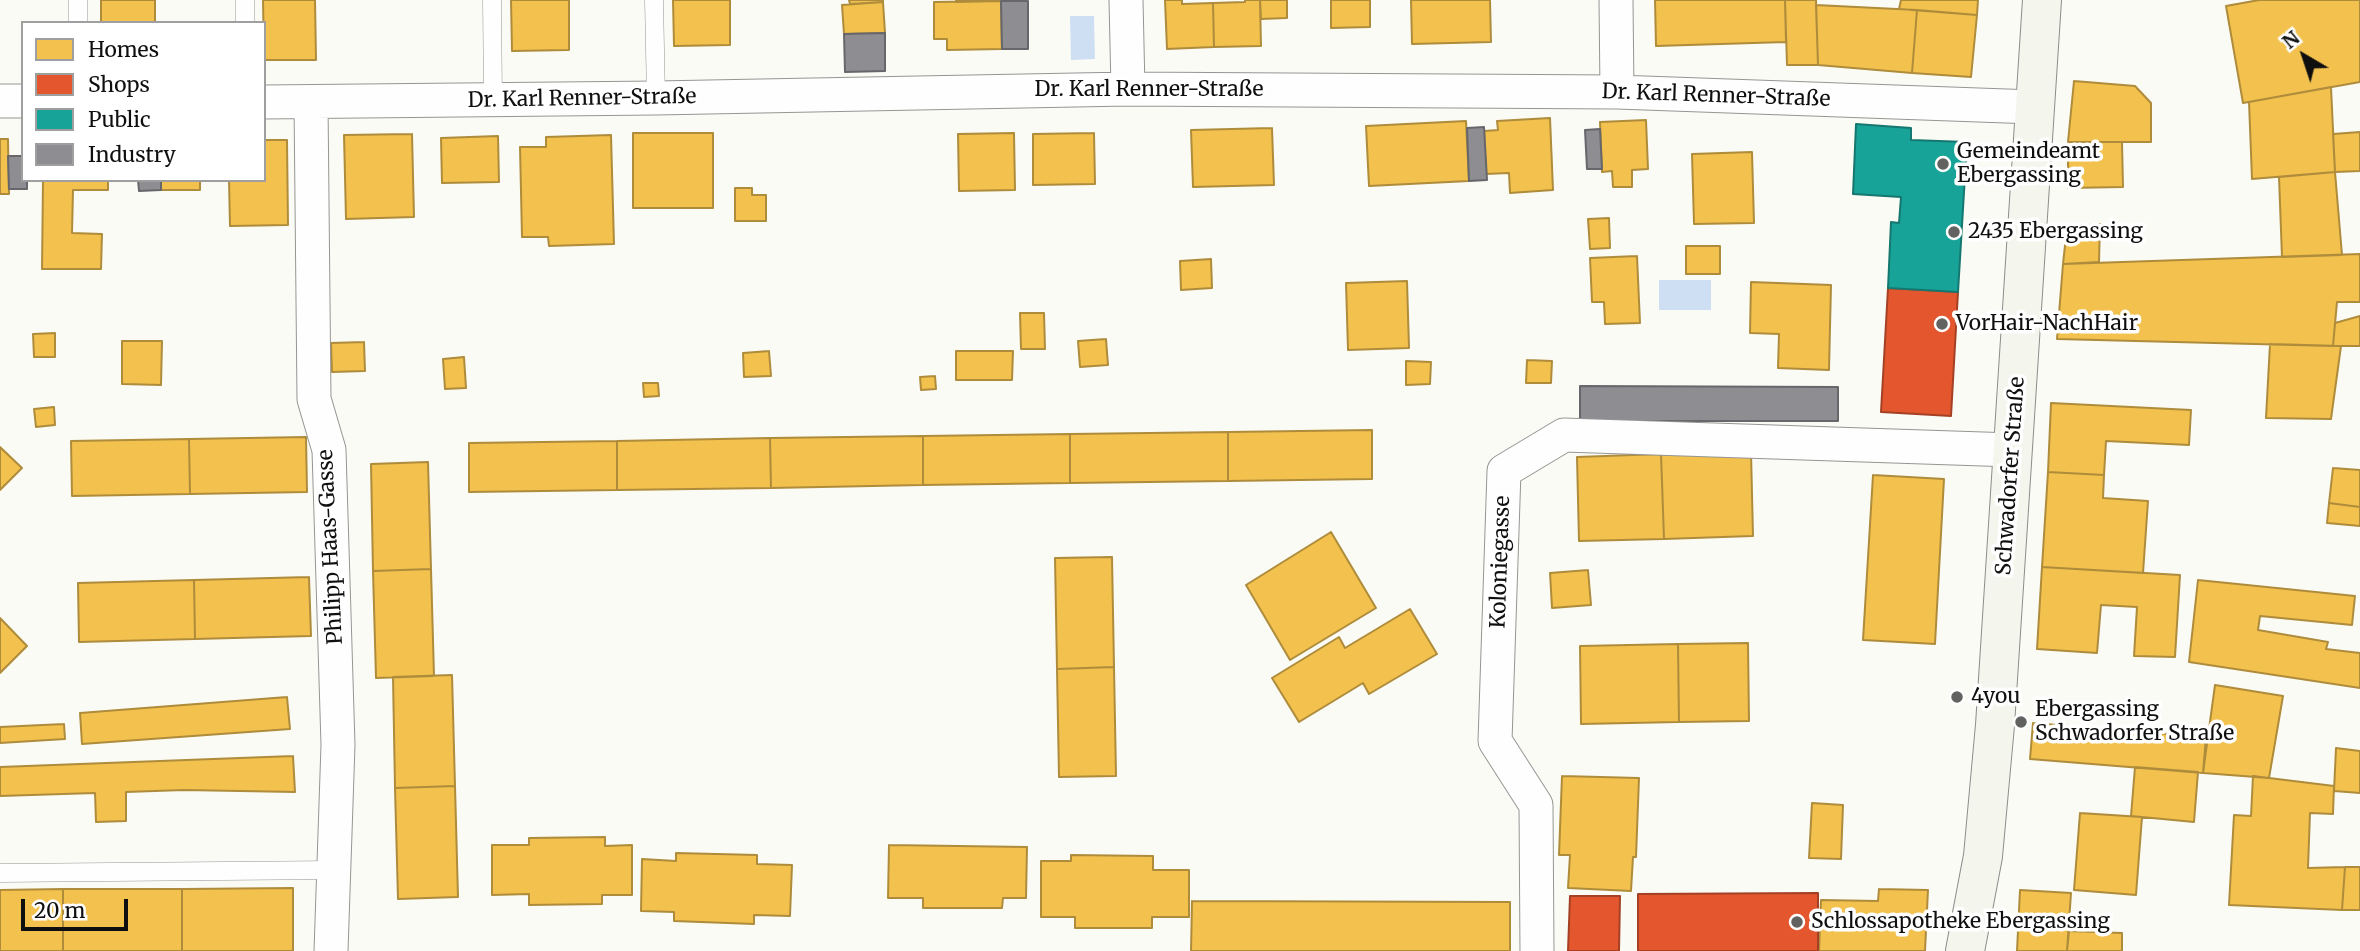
<!DOCTYPE html>
<meta charset="utf-8">
<style>
body{margin:0}
#map{position:relative;width:2360px;height:951px;overflow:hidden;background:#fbfbf6;font-family:Merriweather,serif}
canvas{display:block}
.legend{position:absolute;left:21px;top:21px;width:245px;height:161px;box-sizing:border-box;background:#fff;border:2px solid #9f9f9f;margin:0;padding:9px 12px;list-style:none;font-size:21px;color:#0f0f0f}
.legend li{display:flex;align-items:center;gap:14px;height:35px}
.legend b{width:35px;border:2px solid #9f9f9f}
.north{position:absolute;left:2269px;top:21px;width:70px;height:70px;-webkit-text-stroke:5px #fff;paint-order:stroke;rotate:321deg;font-size:19px;font-weight:700;line-height:28px;text-align:center;color:#0f0f0f}
.north::after{content:'';display:block;margin:auto;width:24px;height:32px;background:#0f0f0f;clip-path:polygon(50% 0,100% 100%,50% 72%,0 100%)}
.scale{position:absolute;left:21px;top:899px;width:107px;height:32px;box-sizing:border-box;border:4px solid #0f0f0f;border-top:0;padding-left:9px;font-size:21px;line-height:24px;white-space:nowrap;color:#0f0f0f;-webkit-text-stroke:5px #fff;paint-order:stroke}
</style>
<div id="map">
<canvas width="2360" height="951"></canvas>
<ul class="legend">
<li><b style="height:19px;background:#f2c14e"></b>Homes</li>
<li><b style="height:19px;background:#e4572e"></b>Shops</li>
<li><b style="height:19px;background:#17a398"></b>Public</li>
<li><b style="height:19px;background:#8d8d92"></b>Industry</li>
</ul>
<div class="north">N</div>
<div class="scale">20 m</div>
</div>
<script>
const g = document.querySelector('canvas').getContext('2d');
g.lineJoin = 'round';
function paint(path, color) { g.fillStyle = color; g.fill(path, 'evenodd'); }
const poly = rows => new Path2D(rows.map(r => 'M' + r).join(''));
function strokePath(path, color, width, dash) { g.strokeStyle = color; g.lineWidth = width; g.lineCap = dash ? 'butt' : 'round'; g.setLineDash(dash || []); g.stroke(path); }
function drawText(font, color, halo, rows, align = 'center') {
  g.font = font + ' Merriweather,serif'; g.lineWidth = 7; g.setLineDash([]); g.textBaseline = 'middle'; g.strokeStyle = halo; g.fillStyle = color; for (const [text, x, y, turn = 0] of rows) {
    g.save(); g.translate(x, y); g.rotate((+turn || 0) * Math.PI / 180); g.textAlign = isNaN(turn) ? turn : align; if (halo) g.strokeText(text, 0, 0); g.fillText(text, 0, 0); g.restore();
  }
}
paint(poly([
 [1070,16,1094,16,1095,59,1071,60],
 [1659,280,1711,280,1711,310,1659,310]
]), '#cedff3');
const homes = poly([
 [101,0,155,0,155,23,101,23,101,0],
 [263,0,315,0,316,60,264,60,263,0],
 [511,0,569,0,569,50,512,51,511,0],
 [673,0,730,0,730,45,674,46,673,0],
 [849,0,883,0,883,2,850,4,849,0],
 [956,0,1001,0,1001,1,956,2,956,0],
 [1165,0,1182,0,1182,4,1213,3,1214,47,1167,49,1165,0],
 [1245,0,1260,0,1261,46,1214,47,1213,3,1245,2,1245,0],
 [1260,0,1287,0,1287,18,1261,19,1260,0],
 [1331,0,1370,0,1370,27,1331,28,1331,0],
 [1411,0,1490,0,1491,42,1412,44,1411,0],
 [1655,0,1785,0,1786,42,1656,46,1655,0],
 [1785,0,1816,0,1818,65,1787,65,1785,0],
 [1901,0,1978,0,1977,15,1899,9,1901,0],
 [2259,0,2360,0,2360,82,2243,103,2226,6,2259,0],
 [1001,1,1002,49,947,50,947,39,934,39,934,2,1001,1],
 [883,2,885,33,844,34,842,5,883,2],
 [1816,5,1917,10,1912,73,1818,65,1816,5],
 [1917,10,1977,15,1971,77,1912,73,1917,10],
 [2074,81,2135,86,2151,103,2151,142,2068,142,2074,81],
 [2331,87,2335,172,2252,179,2249,102,2331,87],
 [1550,118,1553,190,1510,193,1509,173,1486,174,1484,131,1498,130,1497,121,1550,118],
 [1646,120,1648,169,1632,170,1632,187,1613,187,1612,171,1602,172,1600,122,1646,120],
 [1466,121,1469,181,1369,186,1366,126,1466,121],
 [1272,128,1274,185,1193,187,1191,130,1272,128],
 [2360,132,2360,171,2335,172,2333,134,2360,132],
 [633,133,713,133,713,208,633,208,633,133],
 [1014,133,1015,190,959,191,958,134,1014,133],
 [1094,133,1095,184,1033,185,1033,134,1094,133],
 [412,134,414,217,346,219,344,135,412,134],
 [611,135,614,244,549,246,548,237,522,237,520,147,546,147,546,137,611,135],
 [498,136,499,182,442,183,441,138,498,136],
 [0,139,8,139,9,194,0,194,0,139],
 [264,140,287,140,288,225,230,226,229,180,264,180,264,140],
 [2068,142,2122,142,2123,187,2068,188,2068,142],
 [1752,152,1754,223,1694,224,1692,154,1752,152],
 [2335,172,2342,255,2282,257,2279,177,2335,172],
 [43,180,108,180,108,190,73,190,72,233,102,234,101,269,42,269,43,180],
 [161,180,200,180,200,190,161,190,161,180],
 [735,188,752,188,752,195,766,195,766,221,735,221,735,188],
 [1609,218,1610,248,1590,249,1588,219,1609,218],
 [2100,224,2099,262,2063,264,2067,227,2100,224],
 [1686,246,1720,246,1720,274,1686,274,1686,246],
 [2360,254,2360,302,2337,302,2333,346,2057,339,2063,264,2360,254],
 [1637,256,1640,323,1605,324,1604,302,1592,302,1590,258,1637,256],
 [1211,259,1212,288,1181,290,1180,261,1211,259],
 [1407,281,1409,348,1348,350,1346,283,1407,281],
 [1751,282,1831,285,1829,370,1778,368,1779,334,1750,333,1751,282],
 [1020,313,1044,313,1045,349,1021,349,1020,313],
 [2360,316,2360,346,2333,346,2335,323,2360,316],
 [55,333,55,357,34,357,33,334,55,333],
 [1106,339,1108,365,1080,367,1078,341,1106,339],
 [122,341,162,341,161,385,122,384,122,341],
 [364,342,365,371,332,372,331,343,364,342],
 [2270,344,2341,346,2331,419,2266,418,2270,344],
 [769,351,771,376,744,377,743,353,769,351],
 [956,351,1013,351,1012,380,956,380,956,351],
 [464,357,466,388,445,389,443,359,464,357],
 [1527,360,1552,361,1551,383,1526,383,1527,360],
 [1406,361,1431,362,1430,384,1406,385,1406,361],
 [935,376,936,389,921,390,920,377,935,376],
 [643,383,658,383,659,396,644,397,643,383],
 [2051,403,2191,410,2189,445,2106,441,2104,475,2048,472,2051,403],
 [54,407,55,425,36,427,34,409,54,407],
 [1372,430,1372,479,1228,481,1228,432,1372,430],
 [1228,432,1228,481,1070,483,1070,434,1228,432],
 [1070,434,1070,483,923,485,923,436,1070,434],
 [923,436,923,485,771,488,770,438,923,436],
 [306,437,307,492,190,494,189,439,306,437],
 [770,438,771,488,617,490,617,441,770,438],
 [189,439,190,494,72,496,71,441,189,439],
 [617,441,617,490,469,492,469,443,617,441],
 [0,447,22,468,0,490,0,447],
 [1751,452,1753,536,1664,539,1661,454,1751,452],
 [1661,454,1664,539,1579,541,1577,457,1661,454],
 [428,462,431,569,373,571,371,464,428,462],
 [2333,468,2360,470,2360,507,2329,503,2333,468],
 [2048,472,2104,475,2103,498,2148,501,2143,573,2042,567,2048,472],
 [1873,475,1944,479,1935,644,1863,640,1873,475],
 [2329,503,2360,507,2360,526,2327,523,2329,503],
 [1331,532,1376,608,1290,660,1246,585,1331,532],
 [1112,557,1114,667,1057,669,1055,558,1112,557],
 [2042,567,2180,575,2175,657,2134,656,2137,607,2101,605,2097,653,2037,649,2042,567],
 [431,569,434,676,376,678,373,571,431,569],
 [1588,570,1591,605,1552,608,1550,573,1588,570],
 [309,577,311,636,195,639,194,580,309,577],
 [194,580,195,639,79,642,78,583,194,580],
 [2198,580,2355,596,2352,625,2260,616,2258,630,2328,642,2326,649,2360,653,2360,688,2189,662,2198,580],
 [1410,609,1437,654,1369,694,1363,683,1299,722,1272,678,1339,637,1345,648,1410,609],
 [0,618,27,646,0,673,0,618],
 [1748,643,1749,721,1679,722,1678,644,1748,643],
 [1678,644,1679,722,1581,724,1580,646,1678,644],
 [1114,667,1116,776,1059,777,1057,669,1114,667],
 [452,675,455,786,395,788,393,677,452,675],
 [2215,685,2283,696,2269,778,2203,773,2215,685],
 [287,697,290,729,82,744,80,713,287,697],
 [2033,723,2206,737,2203,773,2030,759,2033,723],
 [64,724,65,739,0,743,0,727,64,724],
 [2336,748,2360,751,2360,793,2334,791,2336,748],
 [293,756,295,792,184,790,126,792,126,821,96,822,95,793,0,796,0,767,293,756],
 [2135,767,2198,772,2194,822,2131,816,2135,767],
 [1562,776,1639,778,1636,857,1633,857,1631,891,1568,888,1570,855,1559,855,1562,776],
 [2253,776,2334,786,2333,814,2310,813,2308,868,2345,867,2342,910,2229,905,2234,815,2251,816,2253,776],
 [455,786,458,897,398,899,395,788,455,786],
 [1812,803,1843,805,1841,859,1809,858,1812,803],
 [2080,813,2142,817,2136,895,2074,890,2080,813],
 [605,837,605,846,632,845,632,895,602,895,602,904,529,905,529,894,492,895,492,845,529,845,529,838,605,837],
 [889,845,1027,847,1026,898,1003,898,1002,908,923,908,923,898,888,898,889,845],
 [676,853,757,855,757,864,792,865,790,916,754,915,754,924,674,921,674,912,641,911,642,859,676,861,676,853],
 [1071,855,1153,856,1153,870,1189,870,1189,917,1152,917,1152,928,1075,928,1075,917,1041,917,1041,861,1071,861,1071,855],
 [2345,867,2360,867,2360,910,2342,910,2345,867],
 [293,888,293,951,182,951,182,889,293,888],
 [63,889,63,951,0,951,0,890,63,889],
 [63,889,182,889,182,951,63,951,63,889],
 [1879,889,1928,890,1925,951,1819,951,1821,900,1878,901,1879,889],
 [2020,890,2071,893,2067,951,2017,951,2020,890],
 [1192,901,1510,902,1510,951,1191,951,1192,901],
 [2069,931,2122,933,2122,951,2067,951,2069,931]
]);
paint(homes, '#f2c14e');
strokePath(homes, '#ae8c3b', 2);
const shops = poly([
 [1888,288,1958,292,1951,416,1881,412,1888,288],
 [1818,893,1818,951,1638,951,1638,894,1818,893],
 [1570,896,1620,896,1619,951,1568,951,1570,896]
]);
paint(shops, '#e4572e');
strokePath(shops, '#a44125', 2);
const public = poly([
 [1856,124,1911,128,1911,140,1967,142,1958,292,1888,288,1891,222,1899,223,1901,197,1853,194,1856,124]
]);
paint(public, '#17a398');
strokePath(public, '#15776f', 2);
const industry = poly([
 [1001,1,1028,1,1028,49,1002,49,1001,1],
 [885,33,885,71,845,72,844,34,885,33],
 [1484,127,1487,180,1469,181,1467,128,1484,127],
 [1600,129,1602,169,1587,169,1585,130,1600,129],
 [8,156,23,156,23,180,27,180,27,189,9,189,8,156],
 [138,180,161,180,161,190,139,191,138,180],
 [1580,386,1838,387,1838,421,1580,421,1580,386]
]);
paint(industry, '#8d8d92');
strokePath(industry, '#67676b', 2);
const service = poly([
 [78,0,78,23],
 [245,0,245,23],
 [492,0,493,100],
 [654,0,656,98],
 [0,873,334,870]
]);
const minor = poly([
 [1126,0,1128,89],
 [1616,0,1617,92],
 [0,101,23,101],
 [264,102,656,98,1128,89,1617,92,2034,107],
 [311,102,314,399,329,450,338,745,331,951],
 [1537,951,1536,805,1495,741,1504,471,1564,435,2013,450]
]);
const secondary = poly([
 [1965,951,1983,856,1995,725,2042,0]
]);
strokePath(service, '#959593', 19);
strokePath(minor, '#959593', 35);
strokePath(secondary, '#8c8c8a', 40);
strokePath(service, '#fefefe', 18);
strokePath(minor, '#fefefe', 33);
strokePath(secondary, '#f4f5ec', 38);
for (const [x, y, r, color] of [
 [1943,164,7,"#626260"],
 [1954,232,7,"#626260"],
 [1942,324,7,"#626260"],
 [1957,697,7,"#626260"],
 [2021,722,7,"#626260"],
 [1797,922,7,"#626260"]
]) { const dot = new Path2D(); dot.arc(x, y, r, 0, 2 * Math.PI); g.fillStyle = color; g.fill(dot); strokePath(dot, '#fff', 2.5); }
drawText('21px', '#0f0f0f', '#fff', [
 ["Dr. Karl Renner-Straße",1149,90],
 ["Dr. Karl Renner-Straße",1716,96,2],
 ["Dr. Karl Renner-Straße",582,99,-1],
 ["Schwadorfer Straße",2011,476,-86],
 ["Philipp Haas-Gasse",331,547,-93],
 ["Koloniegasse",1501,562,-88]
]);
drawText('21px', '#0f0f0f', '#fff', [
 ["Gemeindeamt",1957,152],
 ["Ebergassing",1957,176],
 ["2435 Ebergassing",1968,232],
 ["VorHair-NachHair",1956,324],
 ["4you",1971,697],
 ["Ebergassing",2035,710],
 ["Schwadorfer Straße",2035,734],
 ["Schlossapotheke Ebergassing",1811,922]
], 'left');
</script>
